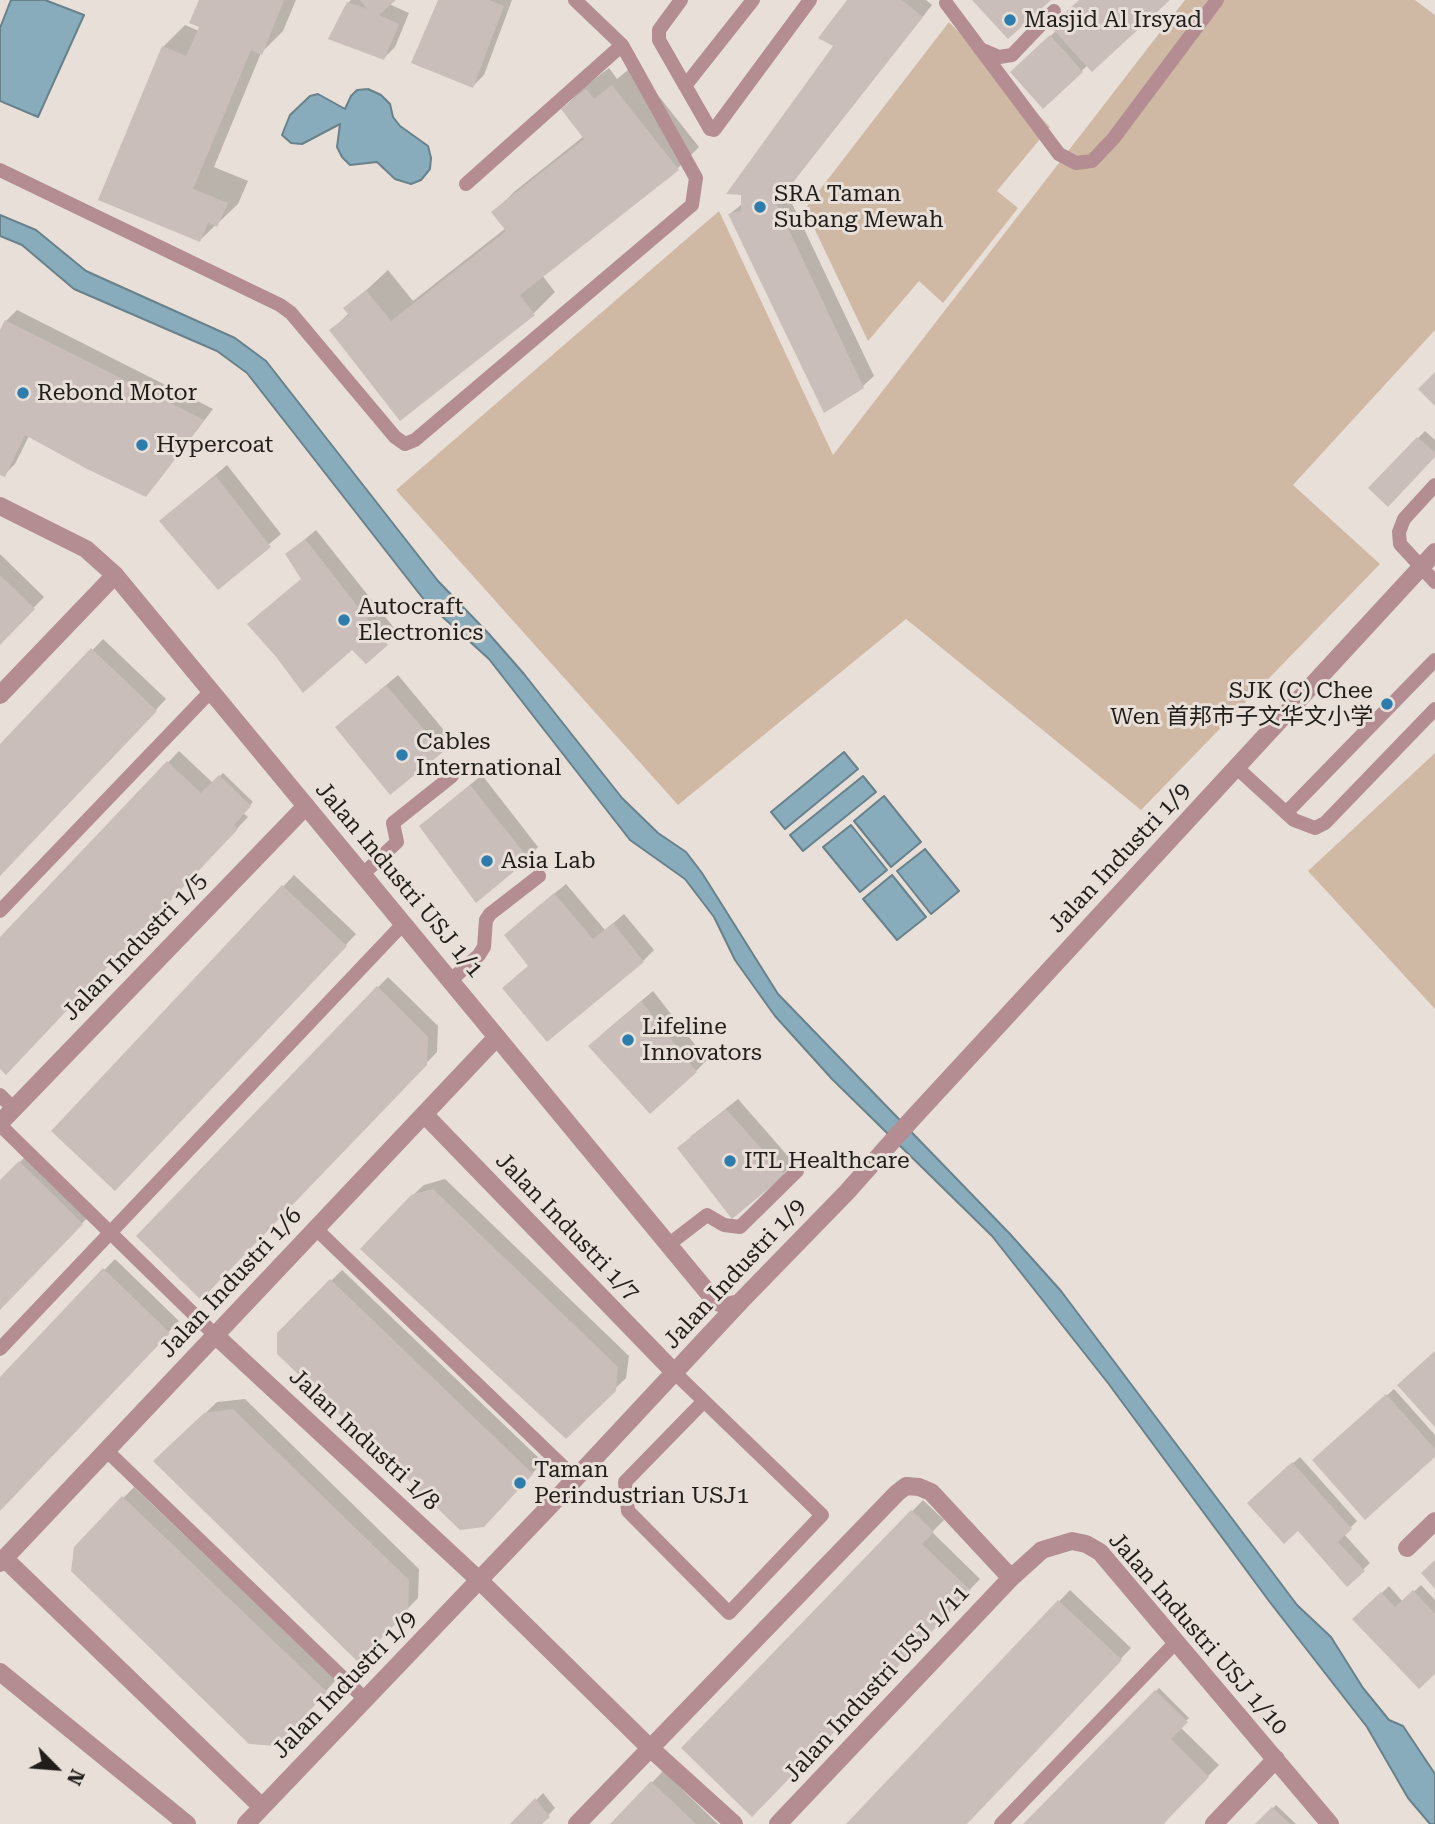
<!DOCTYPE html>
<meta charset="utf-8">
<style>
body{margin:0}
#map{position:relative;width:1435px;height:1824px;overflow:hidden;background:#e8e0d8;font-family:"Roboto Serif",serif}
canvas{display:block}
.north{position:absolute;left:21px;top:1733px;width:70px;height:70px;-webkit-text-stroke:5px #e8e0d8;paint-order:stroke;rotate:115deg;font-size:19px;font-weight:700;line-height:28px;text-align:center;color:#201d1a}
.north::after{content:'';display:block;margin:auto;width:24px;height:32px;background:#201d1a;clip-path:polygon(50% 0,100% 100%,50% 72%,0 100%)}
</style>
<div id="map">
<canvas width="1435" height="1824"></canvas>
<div class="north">N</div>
</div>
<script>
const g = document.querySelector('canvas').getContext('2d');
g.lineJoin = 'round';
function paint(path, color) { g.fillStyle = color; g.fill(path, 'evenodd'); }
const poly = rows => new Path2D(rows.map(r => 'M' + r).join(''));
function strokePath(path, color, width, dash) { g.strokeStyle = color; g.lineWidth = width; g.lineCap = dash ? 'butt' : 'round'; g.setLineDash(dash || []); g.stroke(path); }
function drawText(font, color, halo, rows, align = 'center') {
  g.font = font + ' "Roboto Serif","Noto Sans SC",serif'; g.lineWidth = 6; g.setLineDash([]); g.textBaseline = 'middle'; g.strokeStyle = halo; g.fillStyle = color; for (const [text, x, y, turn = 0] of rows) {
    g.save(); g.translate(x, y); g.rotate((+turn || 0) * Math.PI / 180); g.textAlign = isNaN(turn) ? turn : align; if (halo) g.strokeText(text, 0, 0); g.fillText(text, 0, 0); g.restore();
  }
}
paint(poly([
 [1185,0,1415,0,1435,15,1435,330,1293,485,1380,564,1141,810,906,619,678,805,396,490,719,211,833,455],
 [949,22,1050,127,997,191,1018,208,943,303,919,281,868,341,805,209],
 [1435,753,1435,1009,1308,871]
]), '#d0b9a4');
const water = poly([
 [11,0,45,0,84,15,38,117,0,101,0,28,11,0],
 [368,89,381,95,390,104,393,117,400,126,428,146,431,158,430,169,421,180,411,184,395,179,377,162,350,165,342,157,337,147,340,124,302,144,291,143,282,135,290,115,310,96,318,94,345,109,351,96,357,90,368,89],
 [0,215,36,230,86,271,235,338,266,361,438,581,489,634,524,674,622,798,658,833,686,852,702,873,778,994,1010,1234,1061,1291,1297,1605,1331,1637,1363,1688,1389,1720,1403,1726,1435,1774,1435,1824,1430,1824,1408,1798,1367,1727,1269,1601,1108,1383,992,1236,832,1079,775,1016,735,960,714,917,685,879,630,840,489,659,425,601,247,373,217,351,74,289,22,245,0,236,0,215],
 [844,752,858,769,785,829,771,812,844,752],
 [863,776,876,792,803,851,790,835,863,776],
 [884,796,921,842,891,867,854,821,884,796],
 [851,825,887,870,860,892,823,847,851,825],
 [925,849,959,891,931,914,897,871,925,849],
 [892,875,926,917,897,940,863,899,892,875]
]);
paint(water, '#88acbc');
strokePath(water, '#69818b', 2);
paint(poly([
 [201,0,296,0,283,31,261,53,214,167,248,181,238,204,200,240,163,47,185,25,199,31],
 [351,0,393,0,389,4,409,13,395,47,384,58,348,3],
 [440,0,512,0,484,75,473,86],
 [849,0,926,0,932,5,786,191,874,376,863,386,825,410,730,214,743,203,835,46],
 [1080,0,1168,0,1088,65,1043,106,1019,65,1057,30],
 [634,65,699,147,677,169,542,275,555,292,534,313,332,330,349,313,346,309,388,270,413,301,506,228,494,212,515,191,584,136,563,109,584,87,609,68,617,79],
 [17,310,213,409,156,484,145,495,29,436,15,464,4,475,0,473,0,334,6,321],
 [1425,431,1435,440,1435,455,1370,487],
 [227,465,281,534,218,588,173,511],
 [316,530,398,633,366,662,302,578,287,554],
 [0,554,44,597,0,643],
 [103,639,166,699,0,874,0,747],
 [398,675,452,740,442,751,348,717],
 [179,751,213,783,223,773,253,802,243,813,248,817,16,1062,0,1067,0,940],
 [482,775,538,847,527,858,432,816],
 [294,875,356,934,126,1178,54,1131],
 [566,884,605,930,624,914,654,950,643,961,530,965,517,924],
 [388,977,438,1026,437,1052,201,1297,138,1236],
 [653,991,707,1060,696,1071,601,1035],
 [738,1099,794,1163,783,1174,690,1137],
 [31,1151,93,1212,0,1308,0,1182],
 [445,1179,629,1356,626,1378,565,1437,412,1196,424,1185],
 [115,1259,179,1321,0,1508,0,1378],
 [342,1270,543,1462,495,1514,278,1334],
 [1394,1389,1435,1435,1435,1455,1322,1453],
 [245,1399,419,1569,418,1598,358,1660,156,1461,217,1402],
 [1300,1457,1357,1521,1344,1534,1370,1563,1347,1585,1298,1529,1256,1496],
 [134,1487,336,1680,288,1733,75,1548],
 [923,1500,944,1520,932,1532,980,1579,752,1815,683,1748],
 [1421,1585,1435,1600,1435,1672,1355,1619,1389,1586,1403,1602],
 [1070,1590,1131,1648,965,1824,849,1824],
 [1159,1688,1189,1718,1180,1727,1219,1765,1161,1824,1026,1824],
 [663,1771,718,1824,613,1824],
 [543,1793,555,1808,540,1824,513,1824],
 [1276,1805,1296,1824,1258,1824]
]), '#0003');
paint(poly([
 [199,0,284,0,262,55,251,50,193,189,228,203,217,227,208,223,200,242,98,200,162,46,186,56,199,27,189,23],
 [360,0,396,0,379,15,399,24,384,60,328,39,347,2,367,9],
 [438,0,489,0,504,6,473,88,411,63],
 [847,0,902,0,923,17,776,203,864,388,824,413,728,214,741,211,741,195,726,194,833,46,818,38],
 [972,0,1051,0,1008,39],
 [1079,0,1170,0,1092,72,1050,26],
 [1050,35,1083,72,1043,109,1010,72],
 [612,85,679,170,520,295,535,315,400,421,329,330,349,315,343,308,366,290,391,321,506,231,491,212,584,139,561,109,586,89,594,99],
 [5,320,204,420,146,497,87,469,25,435,5,477,0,475,0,330],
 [1435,372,1435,406,1418,389],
 [1417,437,1435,452,1435,457,1388,507,1368,488],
 [215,475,271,547,218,590,159,521],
 [305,539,388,645,366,664,352,650,303,693,277,658,247,624,301,579,285,554],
 [0,575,35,609,0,645],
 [91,648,157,711,0,876,0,744],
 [386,685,443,752,390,795,335,727],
 [167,761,201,793,219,775,251,806,234,825,238,829,6,1075,0,1069,0,937],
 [470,785,529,859,476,903,419,826],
 [282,885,347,946,115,1191,51,1131],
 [554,893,593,939,613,923,644,962,547,1042,502,988,528,966,504,935],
 [377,986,428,1037,427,1065,201,1300,136,1236],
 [641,1001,697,1072,650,1114,588,1046],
 [726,1109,785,1175,732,1219,677,1148],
 [19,1161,83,1224,0,1310,0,1180],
 [433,1189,618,1367,616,1391,566,1439,360,1249,411,1195],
 [103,1268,170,1333,0,1511,0,1377],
 [330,1279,533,1474,484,1527,460,1530,277,1354,277,1333],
 [1435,1351,1435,1427,1397,1385],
 [1386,1394,1435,1449,1435,1457,1365,1520,1312,1460],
 [233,1409,409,1580,408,1611,358,1662,153,1461,204,1413],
 [1292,1462,1352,1529,1338,1542,1365,1571,1347,1587,1298,1531,1284,1544,1247,1503],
 [122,1496,327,1692,277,1746,249,1744,71,1571,74,1547],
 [911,1510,934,1532,922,1544,971,1591,752,1817,681,1748],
 [1435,1560,1435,1589,1421,1573],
 [1413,1590,1435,1614,1435,1674,1419,1689,1352,1619,1381,1592,1395,1607],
 [1058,1600,1122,1660,1026,1762,967,1824,846,1824],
 [1155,1690,1188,1722,1171,1739,1209,1777,1169,1818,1164,1824,1023,1824],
 [651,1781,696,1824,610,1824],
 [535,1798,550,1817,542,1824,510,1824],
 [1272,1807,1290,1824,1255,1824]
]), '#c9beb9');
strokePath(poly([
 [681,0,659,30,659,40,710,129,714,130,810,0],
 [946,3,1059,154,1076,163,1092,161,1113,139,1217,0],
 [980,49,999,57,1012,55,1054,11],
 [685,86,753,0],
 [0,170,280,305,291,313,395,437,405,444,415,440,692,205,696,178,622,45,575,0],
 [466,184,622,45],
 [1435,485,1404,519,1399,532,1400,544,1435,582],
 [1237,768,1294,820,1315,828,1325,823,1435,709],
 [1286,813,1435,660],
 [362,875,397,842,393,823,452,776],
 [0,911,211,691],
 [450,981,479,955,484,947,486,920,490,914,539,876],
 [0,1095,14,1109],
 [0,1125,215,1335],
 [316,1229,576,1479],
 [668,1245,707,1215,724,1225,740,1227,797,1171],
 [0,1349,403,924],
 [675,1373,822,1515,729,1613,628,1511,625,1482,704,1401],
 [106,1450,365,1699],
 [1001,1824,1176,1642]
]), '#b38d92', 14);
strokePath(poly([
 [0,695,115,575],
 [424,1114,675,1373],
 [0,1123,306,806],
 [215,1335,479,1580,650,1748,734,1824],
 [1407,1548,1435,1521],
 [4,1558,262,1807],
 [0,1563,497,1037],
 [0,1672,187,1824],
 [246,1824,547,1509,739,1303],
 [577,1824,897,1493,906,1486,919,1487,931,1492,1011,1578],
 [778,1824,1011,1578,1042,1550,1072,1541,1086,1544,1100,1552,1330,1824],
 [1214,1824,1276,1759]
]), '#b38d92', 18);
strokePath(poly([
 [0,506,86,549,115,575,715,1301,727,1306,739,1303,847,1192,911,1120,1435,552]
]), '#b38d92', 18);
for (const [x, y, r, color] of [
 [1010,20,7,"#2d7cae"],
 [760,207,7,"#2d7cae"],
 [23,393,7,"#2d7cae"],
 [142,445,7,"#2d7cae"],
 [344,620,7,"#2d7cae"],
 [1387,704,7,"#2d7cae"],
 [402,755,7,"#2d7cae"],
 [487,861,7,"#2d7cae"],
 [628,1040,7,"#2d7cae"],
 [730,1161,7,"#2d7cae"],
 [520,1483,7,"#2d7cae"]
]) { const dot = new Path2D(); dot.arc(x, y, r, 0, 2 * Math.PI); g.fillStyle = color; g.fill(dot); strokePath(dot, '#e8e0d8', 2.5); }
drawText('23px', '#201d1a', '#e8e0d8', [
 ["Masjid Al Irsyad",1024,20],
 ["SRA Taman",774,194],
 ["Subang Mewah",774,220],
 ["Rebond Motor",37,393],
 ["Hypercoat",156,445],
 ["Autocraft",358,607],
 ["Electronics",358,633],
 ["SJK (C) Chee",1373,691,"right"],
 ["Wen 首邦市子文华文小学",1373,717,"right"],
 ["Cables",416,742],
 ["International",416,768],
 ["Asia Lab",501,861],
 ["Lifeline",642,1027],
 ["Innovators",642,1053],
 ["ITL Healthcare",744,1161],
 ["Taman",534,1470],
 ["Perindustrian USJ1",534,1496]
], 'left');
drawText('23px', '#201d1a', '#e8e0d8', [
 ["Jalan Industri 1/9",1120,858,-47],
 ["Jalan Industri USJ 1/1",399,880,50],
 ["Jalan Industri 1/5",135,947,-46],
 ["Jalan Industri 1/7",567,1227,46],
 ["Jalan Industri 1/9",735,1274,-47],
 ["Jalan Industri 1/6",231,1283,-47],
 ["Jalan Industri 1/8",364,1440,43],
 ["Jalan Industri USJ 1/10",1198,1634,49],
 ["Jalan Industri USJ 1/11",877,1684,-47],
 ["Jalan Industri 1/9",345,1685,-46]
]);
</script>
